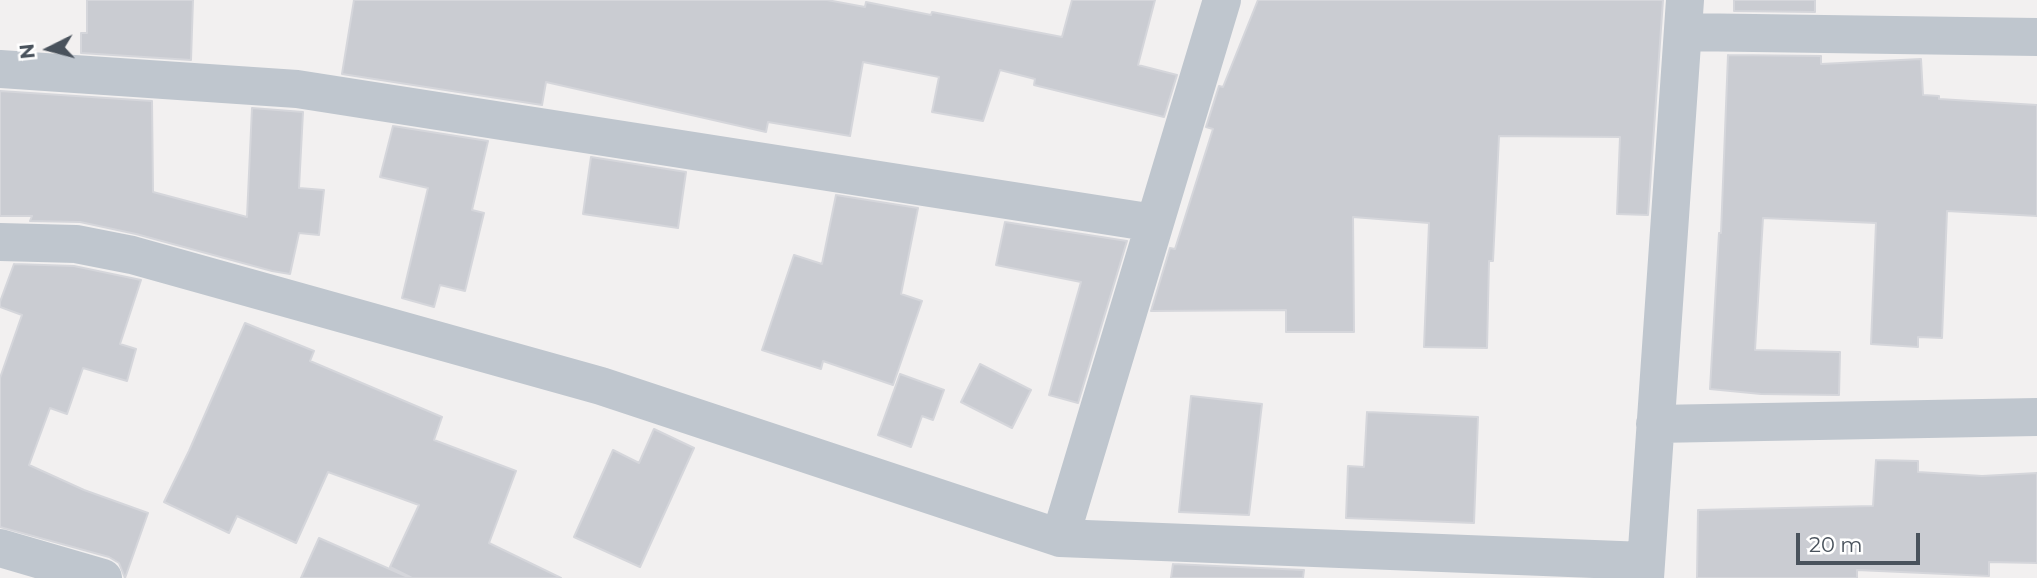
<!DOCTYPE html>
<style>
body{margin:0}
#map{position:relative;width:2037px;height:578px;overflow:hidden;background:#f2f0f0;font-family:Montserrat,sans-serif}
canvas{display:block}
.north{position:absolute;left:14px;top:14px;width:70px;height:70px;-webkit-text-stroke:5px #fff;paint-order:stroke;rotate:264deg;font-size:19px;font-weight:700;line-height:28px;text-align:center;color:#49525c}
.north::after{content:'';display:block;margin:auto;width:24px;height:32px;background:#49525c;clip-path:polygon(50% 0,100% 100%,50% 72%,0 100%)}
.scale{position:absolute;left:1796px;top:533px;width:124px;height:32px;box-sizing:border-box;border:4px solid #49525c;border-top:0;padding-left:9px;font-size:21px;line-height:24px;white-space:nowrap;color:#49525c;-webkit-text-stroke:5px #fff;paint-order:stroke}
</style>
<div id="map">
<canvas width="2037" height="578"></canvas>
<div class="north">N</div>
<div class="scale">20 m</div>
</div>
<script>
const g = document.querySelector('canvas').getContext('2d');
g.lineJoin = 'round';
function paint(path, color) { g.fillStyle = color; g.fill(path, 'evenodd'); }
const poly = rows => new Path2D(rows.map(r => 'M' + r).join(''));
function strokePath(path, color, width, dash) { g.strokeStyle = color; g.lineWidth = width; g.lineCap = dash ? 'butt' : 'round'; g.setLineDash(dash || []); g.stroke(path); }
const building = poly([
 [87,0,193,0,191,60,81,53,81,33,87,33,87,0],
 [354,0,827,0,865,7,866,2,931,15,932,12,1062,37,1072,0,1155,0,1138,65,1177,75,1164,117,1034,85,1035,79,1000,70,983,121,932,112,939,77,863,62,850,136,768,122,766,132,546,82,542,105,342,74,354,0],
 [1258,0,1663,0,1648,215,1617,214,1620,137,1499,136,1493,261,1489,261,1487,348,1424,347,1429,223,1353,217,1354,332,1286,332,1286,310,1151,311,1170,248,1175,249,1213,129,1206,127,1219,86,1223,87,1258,0],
 [1734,0,1815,0,1815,12,1734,11,1734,0],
 [1728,55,1821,56,1821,64,1921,59,1923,95,1939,96,1939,99,2037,105,2037,216,1947,211,1942,338,1918,337,1918,347,1871,344,1876,223,1763,218,1755,350,1840,352,1839,395,1761,394,1710,389,1719,233,1721,233,1728,55],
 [0,91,152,101,153,192,247,217,252,108,303,112,299,188,324,190,319,235,299,233,290,274,272,271,136,234,80,222,30,221,32,216,0,216,0,91],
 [393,126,488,141,472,210,484,213,465,291,440,285,434,307,402,298,428,188,380,177,393,126],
 [591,157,686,172,678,228,583,214,591,157],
 [836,195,918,208,901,294,922,301,893,385,823,361,821,369,762,350,794,255,822,264,836,195],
 [1005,222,1127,241,1078,403,1049,395,1081,282,996,265,1005,222],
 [14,264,74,266,141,280,120,344,136,349,127,381,83,368,67,414,50,408,29,465,84,490,148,513,125,578,119,563,109,557,0,527,0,378,22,315,0,307,0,302,14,264],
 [245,323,314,351,310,361,442,417,434,440,516,471,489,543,561,578,412,578,390,567,419,505,328,472,296,543,237,516,229,533,164,502,189,451,245,323],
 [980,364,1031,390,1012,428,961,402,980,364],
 [900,374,944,390,933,420,922,416,911,447,878,435,900,374],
 [1191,396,1262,404,1249,515,1179,512,1191,396],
 [1367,412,1478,417,1474,523,1346,518,1348,466,1364,467,1367,412],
 [654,429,694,448,640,567,574,537,613,450,639,463,654,429],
 [1876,460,1918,461,1918,472,1982,476,2037,473,2037,563,1989,562,1989,576,1857,570,1857,578,1697,578,1698,510,1873,506,1876,460],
 [319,538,410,578,301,578,319,538],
 [1173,564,1304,570,1303,578,1171,578,1173,564]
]);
paint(building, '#caccd2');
strokePath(building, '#d5d6db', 2);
strokePath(poly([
 [1683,32,2037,37],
 [0,69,297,89,1154,223],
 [0,242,76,244,132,255,601,386,1060,538,1645,561],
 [1655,424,2037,417],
 [1060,538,1222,0],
 [0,548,103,578],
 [1645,578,1685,0]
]), '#bfc6ce', 38);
</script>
